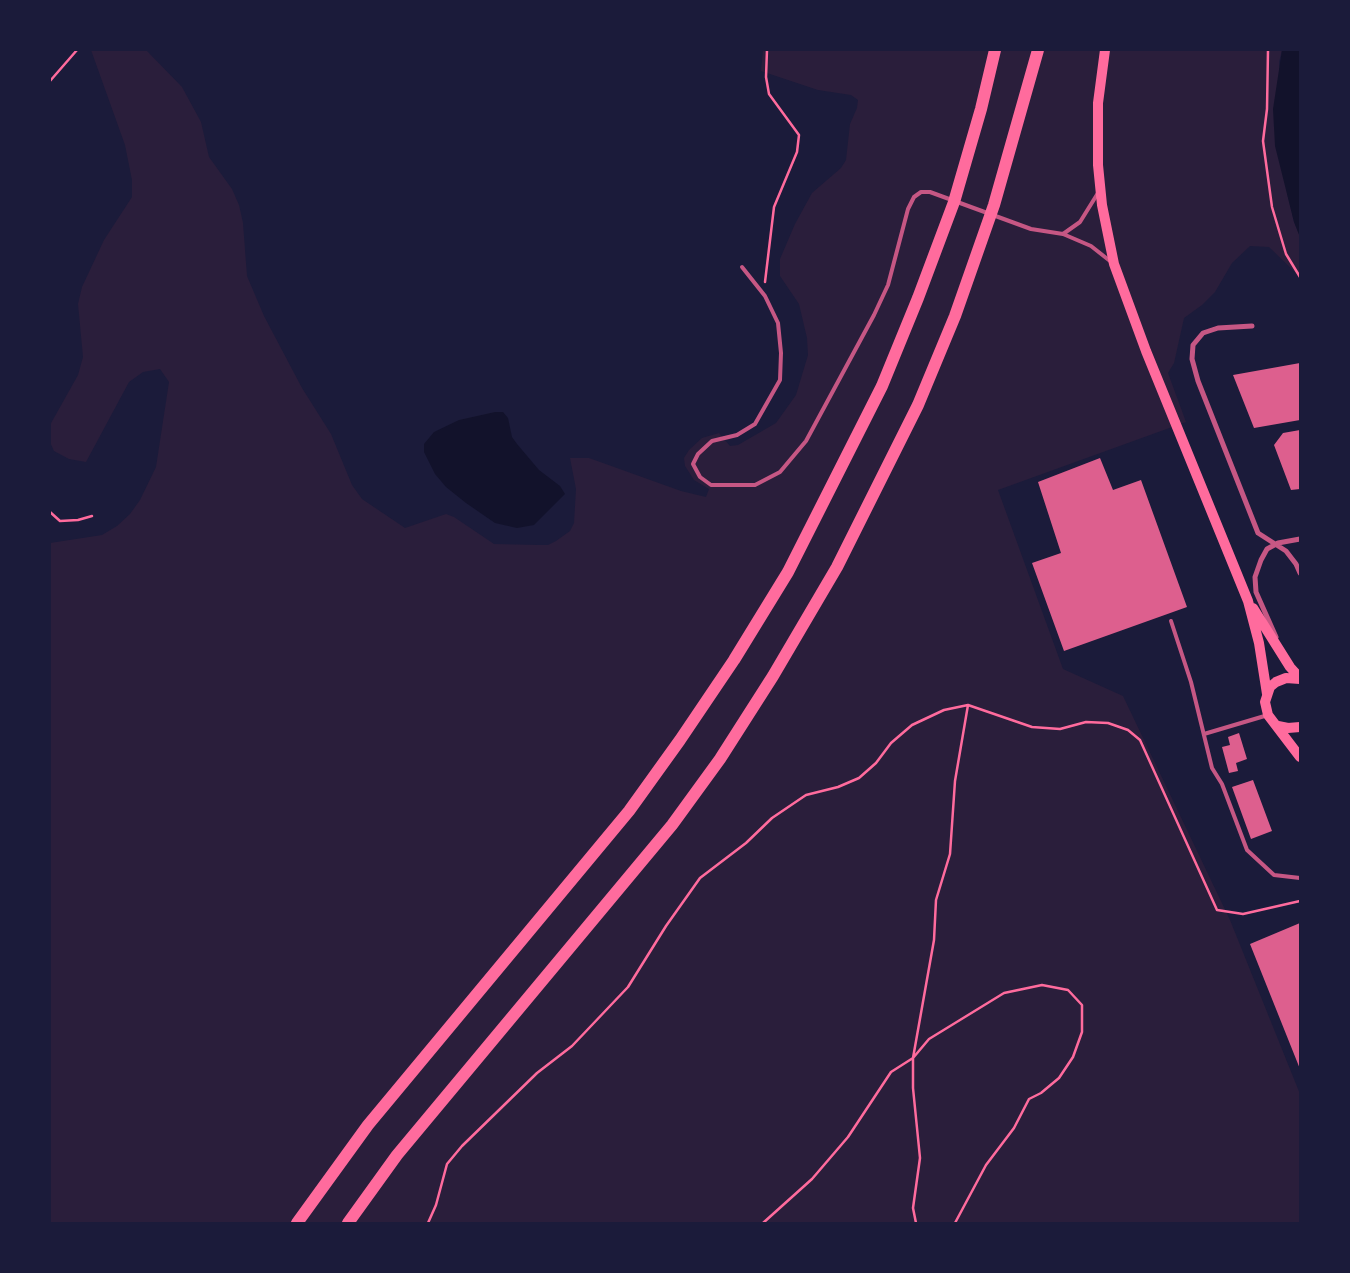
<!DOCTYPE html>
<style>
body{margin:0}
#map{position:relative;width:1350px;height:1273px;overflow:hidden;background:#1b1b3a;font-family:"PT Sans",sans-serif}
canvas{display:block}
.frame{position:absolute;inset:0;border:51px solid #1b1b3a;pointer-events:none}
</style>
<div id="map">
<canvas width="1350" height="1273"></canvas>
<div class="frame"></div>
</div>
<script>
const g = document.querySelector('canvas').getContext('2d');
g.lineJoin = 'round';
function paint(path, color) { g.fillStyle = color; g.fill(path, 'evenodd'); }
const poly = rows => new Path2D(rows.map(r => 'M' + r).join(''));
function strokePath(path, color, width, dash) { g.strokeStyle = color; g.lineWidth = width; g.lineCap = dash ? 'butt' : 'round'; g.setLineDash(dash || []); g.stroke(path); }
paint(poly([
 [91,50,146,50,182,87,201,122,209,157,232,189,239,205,243,223,247,276,264,316,302,388,331,434,352,485,362,499,405,528,446,514,454,517,494,544,539,545,548,545,556,541,570,531,574,523,576,489,570,458,589,458,681,491,706,497,709,489,694,480,685,466,684,458,689,450,702,438,719,433,730,446,738,445,776,423,796,395,808,355,807,338,799,304,780,276,780,259,795,224,812,193,841,168,846,160,850,124,857,108,858,100,851,95,818,90,761,71,763,50,1282,50,1279,62,1287,193,1294,222,1300,237,1300,277,1269,247,1250,246,1232,263,1215,292,1202,305,1184,318,1174,363,1168,373,1186,422,998,490,1063,669,1123,696,1230,920,1300,1094,1300,1223,50,1223,50,543,102,535,117,526,130,514,140,500,156,467,169,382,160,369,143,372,129,382,86,462,69,459,54,451,50,442,50,425,78,375,83,357,78,304,82,287,104,240,132,197,132,180,125,145]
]), '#2a1e3b');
paint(poly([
 [1282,50,1300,50,1300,237,1294,222,1275,146,1273,109],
 [495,412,503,412,508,418,512,437,517,444,539,470,560,486,565,494,534,525,517,528,495,523,466,503,446,487,435,474,424,452,424,444,434,432,459,420]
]), '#12122b');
paint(poly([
 [1300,363,1300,420,1254,428,1233,375],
 [1300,430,1300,489,1291,490,1274,445,1283,433],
 [1100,458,1113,490,1141,480,1187,607,1064,651,1032,563,1061,553,1038,482],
 [1239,733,1247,759,1236,763,1238,771,1229,773,1222,747,1230,745,1228,737],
 [1253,780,1272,831,1251,839,1232,787],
 [1300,923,1300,1069,1250,944]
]), '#dd5f8e');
strokePath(poly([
 [1268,50,1267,109,1263,141,1272,207,1286,254,1300,277],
 [50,81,77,50],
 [765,282,774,207,797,152,799,135,769,94,766,77,767,50],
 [50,512,60,521,78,520,92,516],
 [428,1223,436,1205,447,1164,462,1146,537,1073,572,1046,628,987,666,926,700,878,746,843,772,818,806,795,838,787,859,778,876,763,891,743,912,725,944,710,968,705,1032,727,1060,729,1086,722,1108,723,1128,730,1140,740,1217,910,1243,914,1300,901],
 [763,1223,812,1179,848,1137,891,1072,913,1058,929,1039,1004,993,1042,985,1068,990,1082,1005,1082,1032,1073,1057,1059,1078,1041,1093,1029,1099,1014,1128,986,1165,955,1223],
 [916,1223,913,1208,920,1158,913,1088,913,1058,934,940,936,900,950,854,955,781,968,705]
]), '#ff6b9d', 2.5);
strokePath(poly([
 [1063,234,1080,222,1098,193],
 [742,267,765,296,778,323,781,353,780,380,755,424,737,435,712,441,698,454,693,464,700,477,711,485,755,485,780,472,806,441,874,315,888,285,908,209,914,197,921,192,930,192,1031,229,1063,234,1091,246,1110,261],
 [1171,621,1191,682,1212,768,1222,784,1247,850,1274,875,1300,878],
 [1204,734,1268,715]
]), '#c65784', 4);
strokePath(poly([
 [1252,326,1218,328,1203,333,1193,345,1192,359,1198,381,1258,533,1286,551,1296,564,1300,573],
 [1276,637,1256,592,1255,577,1261,560,1267,549,1278,543,1300,539]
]), '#c65784', 5);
strokePath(poly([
 [1105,50,1098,103,1098,165,1102,205,1114,264,1146,351,1248,601,1259,643,1267,694],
 [1253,608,1290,667,1300,678],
 [1300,679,1286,678,1276,682,1270,687,1265,702,1268,715,1300,757],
 [1278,726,1288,728,1300,727]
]), '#ff6b9d', 10);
strokePath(poly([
 [297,1223,368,1125,629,811,680,740,734,660,788,572,882,386,918,298,954,202,981,109,995,50],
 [348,1223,397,1155,672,825,720,759,773,676,837,567,918,405,955,316,994,205,1038,50]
]), '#ff6b9d', 12);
</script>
